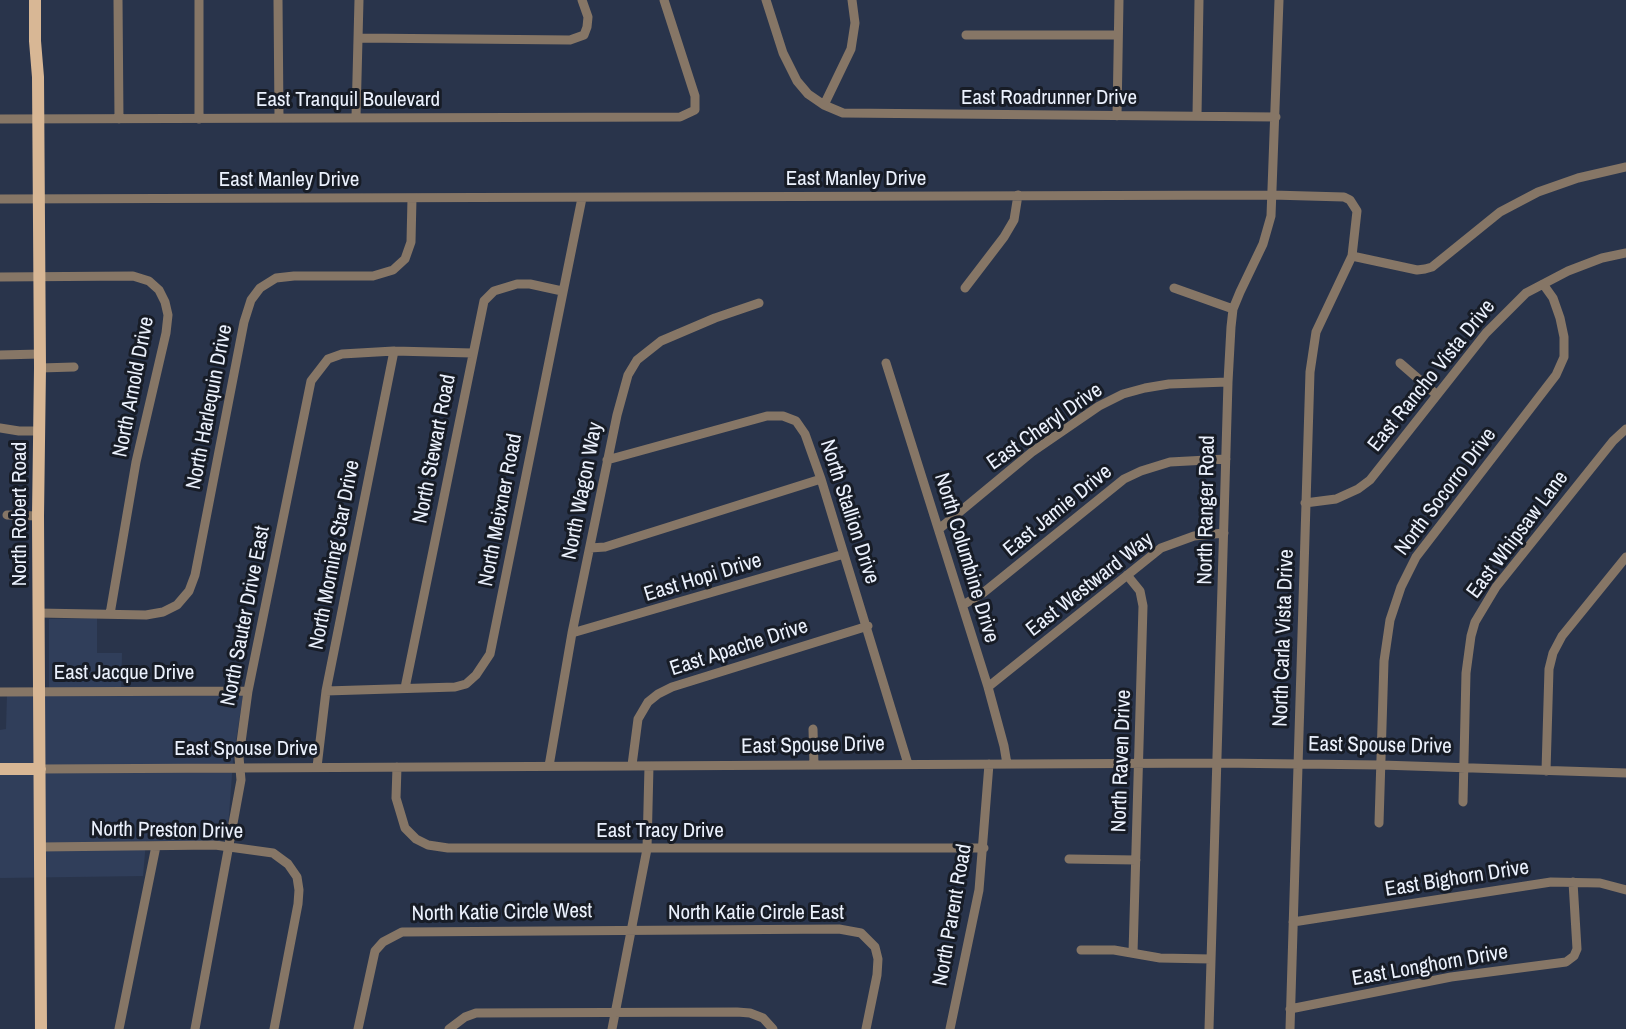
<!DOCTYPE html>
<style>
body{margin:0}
canvas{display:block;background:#29344b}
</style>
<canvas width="1626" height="1029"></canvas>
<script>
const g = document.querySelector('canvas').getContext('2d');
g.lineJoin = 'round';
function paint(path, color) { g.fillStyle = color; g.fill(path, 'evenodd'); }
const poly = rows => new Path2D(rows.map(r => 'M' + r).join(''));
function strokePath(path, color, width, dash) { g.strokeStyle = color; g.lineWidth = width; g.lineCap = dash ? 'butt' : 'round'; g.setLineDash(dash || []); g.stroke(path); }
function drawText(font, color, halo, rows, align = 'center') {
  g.font = font + ' "Archivo Narrow",sans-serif'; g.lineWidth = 6; g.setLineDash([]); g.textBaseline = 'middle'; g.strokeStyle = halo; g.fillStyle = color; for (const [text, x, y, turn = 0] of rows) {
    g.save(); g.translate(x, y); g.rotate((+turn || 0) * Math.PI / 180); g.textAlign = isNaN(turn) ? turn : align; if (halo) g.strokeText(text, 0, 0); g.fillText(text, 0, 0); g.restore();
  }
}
paint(poly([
 [97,618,97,653,122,653,121,695,243,695,233,761,227,841,146,841,143,876,0,878,0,730,6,729,7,696,49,696,49,619]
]), '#303e5a');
strokePath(poly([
 [118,0,119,119],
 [199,0,199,119],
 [278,0,279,117],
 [766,0,783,53,797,81,808,94,824,105,843,113,1276,117],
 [966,35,1117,35],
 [358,38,570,40,584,35,587,27,588,17,582,0],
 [824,105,851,49,855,23,852,0],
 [1197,115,1199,0],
 [1117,116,1119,0],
 [356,117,359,0],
 [0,119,680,117,695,110,695,96,664,0],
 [0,199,1272,195,1344,197,1350,200,1357,211,1352,256,1316,332,1310,372,1290,1029],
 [1352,256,1417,270,1425,269,1432,267,1500,212,1538,192,1578,178,1626,167],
 [0,277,133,276,149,281,159,290,165,302,168,315,166,333,136,462,110,614],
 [965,288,1004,237,1014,220,1018,195],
 [1174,288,1233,309],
 [0,355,40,354],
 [886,363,988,687,1004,746,1007,764],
 [1400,363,1437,395],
 [40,368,74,367],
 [0,428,19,431,39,431],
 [607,460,767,416,783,416,796,421,805,434,821,479,908,764],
 [1305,503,1336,499,1358,489,1370,480,1486,333,1526,293,1568,271,1602,258,1626,253],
 [7,515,38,516],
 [939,529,1032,452,1099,406,1123,394,1145,388,1169,384,1228,382],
 [590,548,605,547,821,479],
 [1127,575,1140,591,1143,606,1133,953],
 [963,605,983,593,1124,479,1141,471,1170,462,1226,459],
 [38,613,146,615,163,612,177,605,189,591,195,575,244,322,251,300,260,288,276,278,294,276,373,276,393,270,405,259,411,242,412,198],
 [572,633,844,554],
 [988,687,1161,548,1194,536,1224,533],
 [405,688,484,301,494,291,517,284,530,284,562,291],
 [326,691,455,687,466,684,476,675,490,654,582,198],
 [0,692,248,691],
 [813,729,814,765],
 [632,765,638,719,648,702,658,694,672,687,868,626],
 [549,766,572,633,617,415,628,375,637,360,661,341,715,318,759,303],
 [317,767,326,691,394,351],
 [397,767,396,798,405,828,416,839,428,845,448,848,984,848],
 [40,769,1218,763,1381,765,1626,773],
 [1546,771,1549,669,1553,653,1562,636,1626,557],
 [1463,802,1466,673,1471,636,1475,622,1496,587,1613,441,1626,429],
 [1379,823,1384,661,1390,620,1401,587,1416,557,1556,375,1564,357,1564,337,1560,318,1553,298,1543,284],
 [40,847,215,845,273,853,288,864,297,877,299,890,298,904,274,1029],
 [1069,859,1136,860],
 [1293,922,1551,882,1600,883,1626,890],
 [1081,950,1114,950,1160,958,1211,959],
 [1290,1009,1451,977,1566,962,1574,956,1577,949,1573,882],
 [119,1029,156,846],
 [195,1029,241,780,239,757,248,691,311,381,328,359,342,354,394,351,472,353],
 [358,1029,375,951,383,942,402,932,839,929,861,933,875,947,878,959,877,975,866,1029],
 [449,1029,465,1017,476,1013,737,1012,750,1013,763,1018,773,1029],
 [612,1029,647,849,649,766],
 [950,1029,979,890,989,764],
 [1209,1029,1228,382,1231,327,1233,309,1240,292,1263,244,1271,216,1279,0]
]), '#867666', 9);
strokePath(poly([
 [35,0,35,41,38,77,40,368,38,516,41,1029],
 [0,769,40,769]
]), '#d8b795', 12);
drawText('21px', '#ebf1fd', '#171c26', [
 ["East Roadrunner Drive",1049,98],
 ["East Tranquil Boulevard",348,100],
 ["East Manley Drive",856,179],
 ["East Manley Drive",289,180],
 ["East Rancho Vista Drive",1432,376,-51],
 ["North Arnold Drive",134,387,-79],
 ["North Harlequin Drive",210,407,-79],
 ["East Cheryl Drive",1045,427,-35],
 ["North Stewart Road",435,449,-79],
 ["North Wagon Way",583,491,-79],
 ["North Socorro Drive",1446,492,-53],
 ["North Meixner Road",501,510,-79],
 ["North Ranger Road",1207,510,-89],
 ["East Jamie Drive",1058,511,-39],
 ["North Stallion Drive",849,512,72],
 ["North Robert Road",20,514,-90],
 ["East Whipsaw Lane",1518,535,-53],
 ["North Morning Star Drive",335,555,-79],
 ["North Columbine Drive",966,558,73],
 ["East Hopi Drive",703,578,-17],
 ["East Westward Way",1090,585,-38],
 ["North Sauter Drive East",246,616,-79],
 ["North Carla Vista Drive",1284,638,-88],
 ["East Apache Drive",739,648,-18],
 ["East Jacque Drive",124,673],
 ["East Spouse Drive",813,746,-1],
 ["East Spouse Drive",1380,746,1],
 ["East Spouse Drive",246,749],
 ["North Raven Drive",1122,761,-88],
 ["North Preston Drive",167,831,1],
 ["East Tracy Drive",660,831],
 ["East Bighorn Drive",1457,879,-9],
 ["North Katie Circle West",502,913,-1],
 ["North Katie Circle East",756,913],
 ["North Parent Road",953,915,-80],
 ["East Longhorn Drive",1430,966,-10]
]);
</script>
